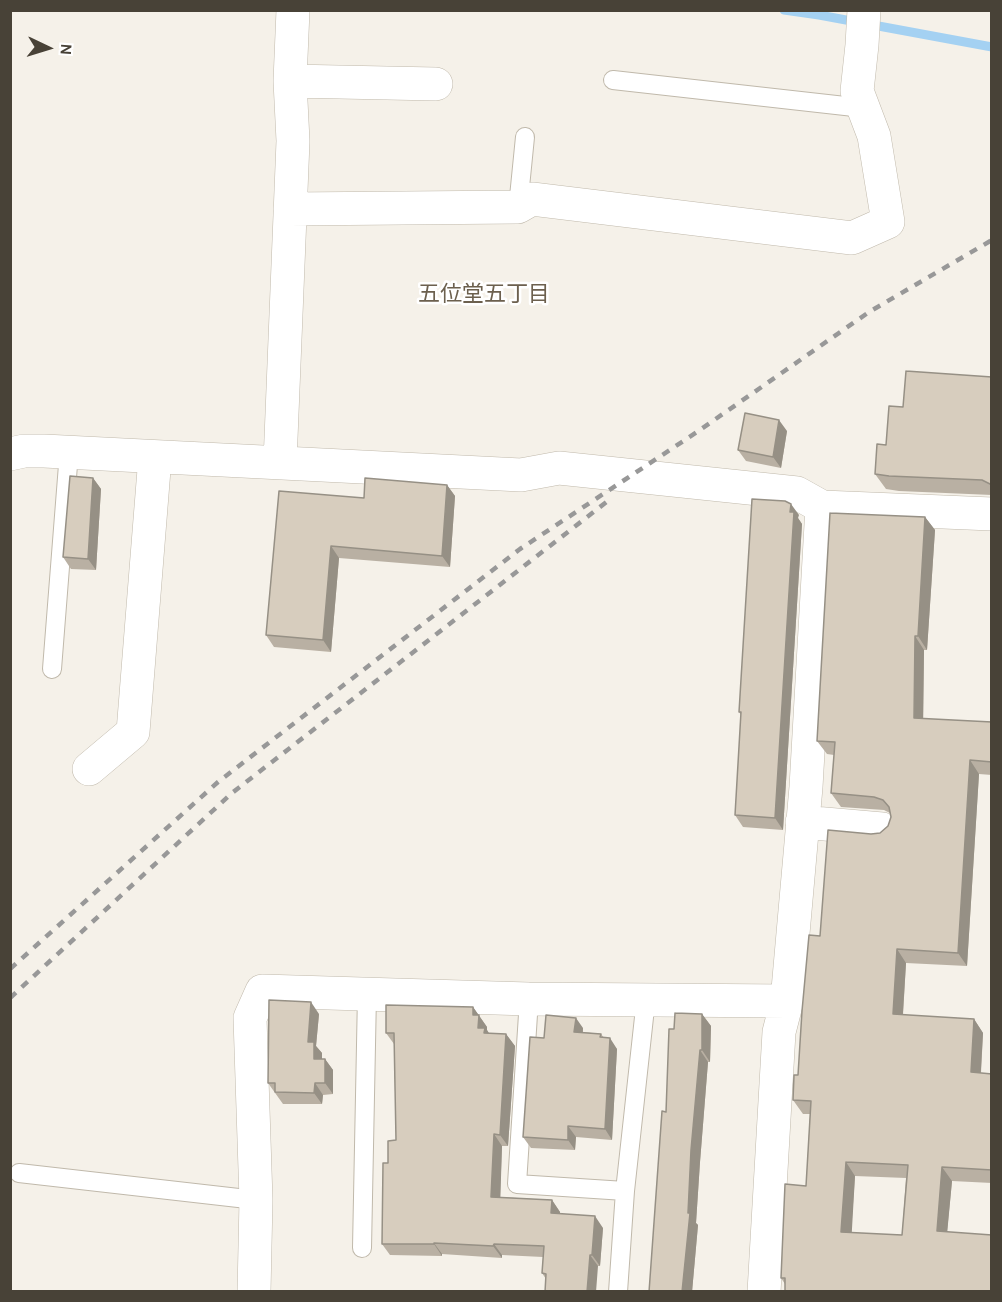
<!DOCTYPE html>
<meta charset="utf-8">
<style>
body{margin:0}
#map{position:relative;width:1002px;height:1302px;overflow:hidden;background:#f5f1e9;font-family:Karla,sans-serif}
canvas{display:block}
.frame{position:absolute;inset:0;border:12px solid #484237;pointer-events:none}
.north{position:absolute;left:18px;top:18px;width:60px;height:60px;-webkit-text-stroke:4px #fff;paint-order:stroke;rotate:94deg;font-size:16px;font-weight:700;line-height:24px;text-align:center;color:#484237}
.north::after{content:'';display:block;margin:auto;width:21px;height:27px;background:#484237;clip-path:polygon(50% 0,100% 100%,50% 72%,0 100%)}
</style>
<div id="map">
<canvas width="1002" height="1302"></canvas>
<div class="frame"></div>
<div class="north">N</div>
</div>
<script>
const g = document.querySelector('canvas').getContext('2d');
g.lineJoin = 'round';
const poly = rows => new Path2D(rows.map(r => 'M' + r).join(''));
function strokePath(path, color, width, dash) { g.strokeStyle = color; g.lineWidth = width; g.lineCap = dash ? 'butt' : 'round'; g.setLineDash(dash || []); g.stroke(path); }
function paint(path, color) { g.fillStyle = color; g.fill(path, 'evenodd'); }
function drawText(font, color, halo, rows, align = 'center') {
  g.font = font + ' Karla,"Noto Sans JP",sans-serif'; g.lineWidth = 5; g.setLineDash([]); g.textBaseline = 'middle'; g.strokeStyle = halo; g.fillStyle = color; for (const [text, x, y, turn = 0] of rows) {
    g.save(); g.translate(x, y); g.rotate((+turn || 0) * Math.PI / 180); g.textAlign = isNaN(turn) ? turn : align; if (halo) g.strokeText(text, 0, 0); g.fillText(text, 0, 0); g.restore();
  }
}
strokePath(poly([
 [784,10,819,15,992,47]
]), '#a4d1f2', 9);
const service = poly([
 [613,80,863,108],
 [518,207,525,137],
 [52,669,69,452],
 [529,999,517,1184,625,1191],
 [19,1173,256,1200],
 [362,1248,367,994],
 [618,1292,625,1191,646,999]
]);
const minor = poly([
 [290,81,436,84],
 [290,209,518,207,532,199,852,238,888,222,874,136,857,91,862,45,864,10],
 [10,454,24,451,44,451,521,475,559,468,797,493,822,507,992,514],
 [280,463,293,141,290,81,293,10],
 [89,769,133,732,155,457],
 [802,822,882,829],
 [254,1292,256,1200,250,1018,262,991,529,999,787,1001],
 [764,1292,779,1032,787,1001,806,787,822,507]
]);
strokePath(service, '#c0b9ab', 20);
strokePath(minor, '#c0b9ab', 34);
strokePath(service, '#fff', 18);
strokePath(minor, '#fff', 33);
strokePath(poly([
 [10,969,218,782,520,549,697,432,869,312,992,240],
 [10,998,232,793,609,500]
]), '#989898', 4.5, [8, 8]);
paint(poly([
 [992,377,992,495,899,491,886,489,875,474,886,445,903,407],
 [787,431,781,468,746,461,738,450],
 [93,478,101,489,96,570,71,569,63,557],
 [447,485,455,496,450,567,339,558,331,652,274,647,266,635,364,498],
 [799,515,798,518,802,524,783,830,743,827,735,815,741,715,739,712],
 [925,517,935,530,927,650,924,650,923,719,992,722,992,775,979,774,967,966,906,963,903,1015,974,1019,983,1033,981,1073,992,1074,992,1183,952,1181,947,1232,785,1284,781,1278,806,1186,810,1114,803,1114,793,1100,798,1075,820,936,871,834,880,833,888,826,891,817,890,813,884,810,841,807,831,793,834,755,827,754,817,741],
 [855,1176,906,1178,902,1235,851,1233],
 [473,1007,487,1027,487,1030,488,1033,506,1034,515,1046,508,1146,502,1146,500,1197,552,1200,560,1212,560,1214,603,1228,600,1266,598,1266,546,1279,542,1273,543,1257,502,1255,502,1258,442,1254,442,1256,390,1255,382,1244,388,1163,396,1140,394,1044,386,1033],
 [319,1014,316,1046,322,1053,322,1059,325,1059,333,1070,333,1094,323,1095,322,1104,283,1104,268,1083],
 [702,1014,711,1026,710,1062,708,1062,700,1162,696,1223,698,1225,692,1292,666,1112,674,1029],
 [583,1028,583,1032,601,1034,604,1038,617,1049,612,1140,576,1137,575,1150,531,1148,523,1137,544,1038]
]), '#b9b0a3');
paint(poly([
 [779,420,787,431,781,468,773,457],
 [93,478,101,489,96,570,88,559],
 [447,485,455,496,450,567,442,556],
 [791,504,799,515,798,518,802,524,783,830,775,818],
 [925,517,935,530,927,650,918,636],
 [331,546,339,558,331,652,323,640],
 [915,636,924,650,923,732,914,718],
 [970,760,979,774,967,966,958,953],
 [897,949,906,963,902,1028,893,1014],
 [311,1002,319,1014,316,1046,322,1053,322,1070,314,1059,308,1042],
 [473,1007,487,1027,487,1030,493,1039,478,1028,473,1015],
 [702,1014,711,1026,710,1062,702,1050],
 [576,1018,583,1028,582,1042,574,1032],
 [974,1019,983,1033,980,1086,971,1072],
 [506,1034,515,1046,508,1146,500,1135],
 [610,1038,617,1049,612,1140,605,1129],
 [700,1050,708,1062,700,1162,696,1223,698,1225,692,1292,682,1292,691,1150],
 [325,1059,333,1070,333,1094,325,1083],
 [315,1083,323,1095,322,1104,314,1093],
 [568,1126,576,1137,575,1150,568,1140],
 [494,1134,502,1146,500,1209,491,1197],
 [846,1162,855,1176,851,1246,841,1232],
 [942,1167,952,1181,946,1245,937,1231],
 [552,1200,560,1212,559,1225,551,1213],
 [595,1216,603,1228,600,1266,592,1255],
 [434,1243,442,1254,442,1256,434,1244],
 [494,1244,502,1255,502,1258,493,1246],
 [590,1255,598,1266,596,1292,587,1292]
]), '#969085');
const building = poly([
 [906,371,992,377,992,485,982,480,889,476,875,474,877,444,886,445,889,406,903,407,906,371],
 [745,413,779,420,773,457,738,450,745,413],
 [70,476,93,478,88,559,63,557,70,476],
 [365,478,447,485,442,556,331,546,323,640,266,635,279,491,364,498,365,478],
 [752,499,785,501,791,504,790,512,794,512,775,818,735,815,741,712,739,712,752,499],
 [830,513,925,517,918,636,915,636,914,718,992,722,992,762,970,760,958,953,897,949,893,1014,974,1019,971,1072,992,1074,992,1170,942,1167,937,1231,992,1235,992,1292,785,1292,785,1278,781,1278,785,1184,806,1186,811,1101,793,1100,794,1075,798,1075,802,1011,809,935,820,936,828,830,871,834,880,833,888,826,891,817,889,807,883,800,874,797,831,793,835,742,817,741,830,513],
 [846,1162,908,1165,902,1235,841,1232,846,1162],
 [269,1000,311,1002,308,1042,314,1042,314,1059,325,1059,325,1083,315,1083,314,1093,275,1092,275,1083,268,1083,269,1000],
 [386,1005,473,1007,473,1015,479,1015,478,1028,485,1028,484,1033,506,1034,500,1135,494,1134,491,1197,552,1200,551,1213,595,1216,592,1255,590,1255,587,1292,545,1292,546,1274,542,1273,544,1246,494,1244,493,1246,434,1243,434,1244,382,1244,383,1163,388,1163,388,1141,396,1140,394,1033,386,1033,386,1005],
 [675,1013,702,1014,702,1050,700,1050,691,1150,688,1213,690,1213,682,1292,649,1292,662,1111,666,1112,669,1029,674,1029,675,1013],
 [546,1015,576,1018,574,1032,601,1034,600,1037,610,1038,605,1129,568,1126,568,1140,523,1137,530,1037,544,1038,546,1015]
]);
paint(building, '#d7cdbe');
strokePath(building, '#969085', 1.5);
drawText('22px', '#6c604e', '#fff', [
 ["五位堂五丁目",484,295]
]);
</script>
